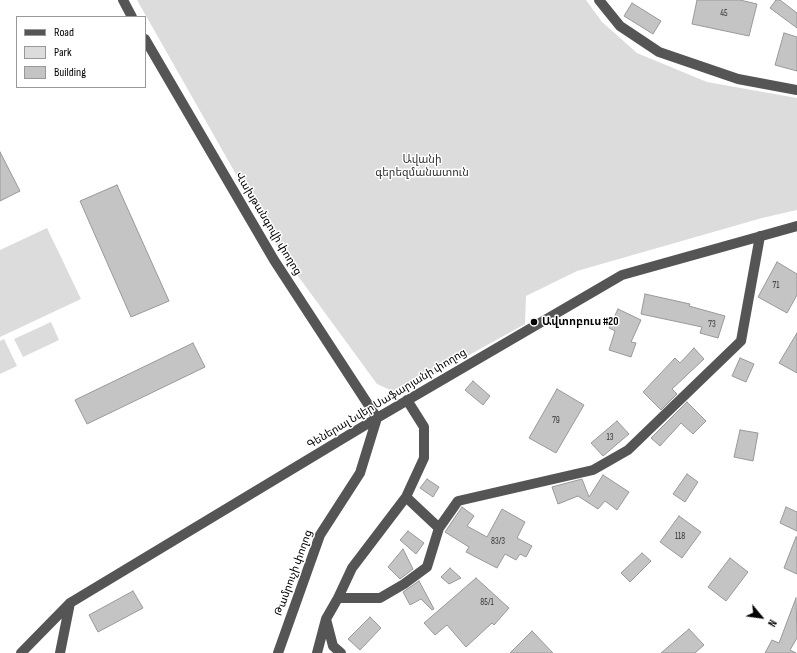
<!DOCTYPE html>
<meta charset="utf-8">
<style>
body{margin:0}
#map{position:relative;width:797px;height:653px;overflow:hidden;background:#fff;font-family:"Sofia Sans Condensed",sans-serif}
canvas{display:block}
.legend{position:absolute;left:16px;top:16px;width:130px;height:72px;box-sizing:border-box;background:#fff;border:1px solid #999;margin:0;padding:5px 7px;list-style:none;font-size:12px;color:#000}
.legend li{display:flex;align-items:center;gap:8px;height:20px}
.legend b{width:20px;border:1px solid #999}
.north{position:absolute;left:741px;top:597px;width:40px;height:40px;-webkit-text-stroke:3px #fff;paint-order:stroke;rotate:119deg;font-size:11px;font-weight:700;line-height:16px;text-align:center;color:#000}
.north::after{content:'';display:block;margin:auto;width:14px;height:18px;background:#000;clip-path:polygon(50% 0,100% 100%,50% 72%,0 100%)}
</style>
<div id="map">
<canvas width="797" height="653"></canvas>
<ul class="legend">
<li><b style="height:5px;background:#555"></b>Road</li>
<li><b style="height:11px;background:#dcdcdc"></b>Park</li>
<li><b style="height:11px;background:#c4c4c4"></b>Building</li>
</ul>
<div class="north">N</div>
</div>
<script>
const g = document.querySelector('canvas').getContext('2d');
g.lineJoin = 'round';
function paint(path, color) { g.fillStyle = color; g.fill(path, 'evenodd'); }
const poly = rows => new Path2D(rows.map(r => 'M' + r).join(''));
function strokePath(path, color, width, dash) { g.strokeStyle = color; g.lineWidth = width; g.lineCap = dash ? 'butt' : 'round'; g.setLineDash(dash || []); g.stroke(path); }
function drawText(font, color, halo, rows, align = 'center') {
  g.font = font + ' "Sofia Sans Condensed","Noto Sans Armenian",sans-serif'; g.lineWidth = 3; g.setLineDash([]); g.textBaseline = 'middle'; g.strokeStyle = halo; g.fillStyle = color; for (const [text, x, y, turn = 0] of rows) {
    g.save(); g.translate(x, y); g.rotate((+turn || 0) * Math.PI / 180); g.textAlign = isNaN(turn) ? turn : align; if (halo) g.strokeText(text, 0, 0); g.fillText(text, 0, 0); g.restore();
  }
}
paint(poly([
 [137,0,586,0,602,22,637,53,707,82,797,98,797,210,762,218,577,271,526,296,525,324,399,394,377,384,279,250],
 [47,228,81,299,0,337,0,250],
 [51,322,59,340,23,357,14,339],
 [4,339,17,366,0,374,0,341]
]), '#dcdcdc');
const building = poly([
 [697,0,740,0,757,4,749,36,692,24,697,0],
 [776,0,780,0,797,13,797,28,770,8,776,0],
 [632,3,661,21,653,34,624,16,632,3],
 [784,33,797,37,797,71,775,65,784,33],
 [0,152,20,191,0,201,0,152],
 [117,185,169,301,131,317,80,201,117,185],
 [777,262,797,274,797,295,787,313,758,297,777,262],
 [645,294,690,304,689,306,725,316,718,338,700,333,702,327,641,314,645,294],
 [618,309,641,320,631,342,636,343,631,357,609,350,615,331,609,328,618,309],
 [797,333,797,373,779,363,797,333],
 [193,343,205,367,87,424,75,400,193,343],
 [694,348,704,359,672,389,677,394,661,410,643,392,675,358,680,363,694,348],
 [740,358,754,364,746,382,732,376,740,358],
 [473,381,490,396,483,405,465,390,473,381],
 [557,389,584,405,556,453,529,438,557,389],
 [687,402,706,421,693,434,681,423,660,446,651,438,687,402],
 [617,421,629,434,603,456,591,443,617,421],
 [740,430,758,433,753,461,734,457,740,430],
 [687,474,698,482,685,502,673,494,687,474],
 [603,475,629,492,617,510,605,501,598,509,578,496,558,504,552,487,582,479,589,497,603,475],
 [427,479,439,487,433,497,420,488,427,479],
 [462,507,474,516,467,526,487,537,502,509,525,522,517,538,532,546,526,557,520,554,516,560,505,554,497,568,466,552,469,547,445,532,462,507],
 [786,507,797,512,797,531,780,523,786,507],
 [679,516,701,532,682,558,660,542,679,516],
 [408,531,424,543,416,554,400,540,408,531],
 [796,537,797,537,797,574,784,568,796,537],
 [403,549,413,569,400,579,388,567,403,549],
 [642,553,651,561,630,582,621,573,642,553],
 [730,558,748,572,726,601,708,587,730,558],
 [450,568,461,578,449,584,441,577,450,568],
 [476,578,509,608,494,625,492,623,466,647,447,625,435,635,424,623,476,578],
 [419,581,434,609,432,610,421,599,410,605,403,592,419,581],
 [133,591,143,608,98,632,89,615,133,591],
 [796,598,797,638,790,650,796,653,765,653,772,640,779,643,796,598],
 [370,617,381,628,360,650,348,639,370,617],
 [689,629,704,645,695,653,661,653,689,629],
 [532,631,553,653,510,653,532,631]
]);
paint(building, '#c4c4c4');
strokePath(building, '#999', 1);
strokePath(poly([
 [123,0,132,17],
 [599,0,620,26,659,52,738,79,797,90],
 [145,39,274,260,377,418],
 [406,497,439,528],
 [338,598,380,598,404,584,427,567,439,528,458,501,593,470,628,450,741,341,760,236],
 [326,619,333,646,341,653],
 [21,653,70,603,377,418,622,275,797,226],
 [60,653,70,603],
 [278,653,320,535,360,473,377,418],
 [317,653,326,619,338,598,352,568,406,497,424,458,424,427,407,400]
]), '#555', 10);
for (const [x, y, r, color] of [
 [534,322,4,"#000"]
]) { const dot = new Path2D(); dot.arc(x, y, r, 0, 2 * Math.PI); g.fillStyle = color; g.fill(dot); strokePath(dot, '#fff', 1.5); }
drawText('9px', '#313131', null, [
 ["45",724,14],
 ["71",776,286],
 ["73",712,325],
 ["79",556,421],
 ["13",610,438],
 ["118",680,537],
 ["83/3",498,542],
 ["85/1",487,603]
]);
drawText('11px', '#333', '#fff', [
 ["Ավանի",422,160],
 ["գերեզմանատուն",422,173]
]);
drawText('11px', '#000', '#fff', [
 ["Վախթանգովի փողոց",268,224,59],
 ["Գեներալ Նվեր Սաֆարյանի փողոց",387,399,-31],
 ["Թամրուչի փողոց",294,573,-70]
]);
drawText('bold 11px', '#000', '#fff', [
 ["Ավտոբուս #20",542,322]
], 'left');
</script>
